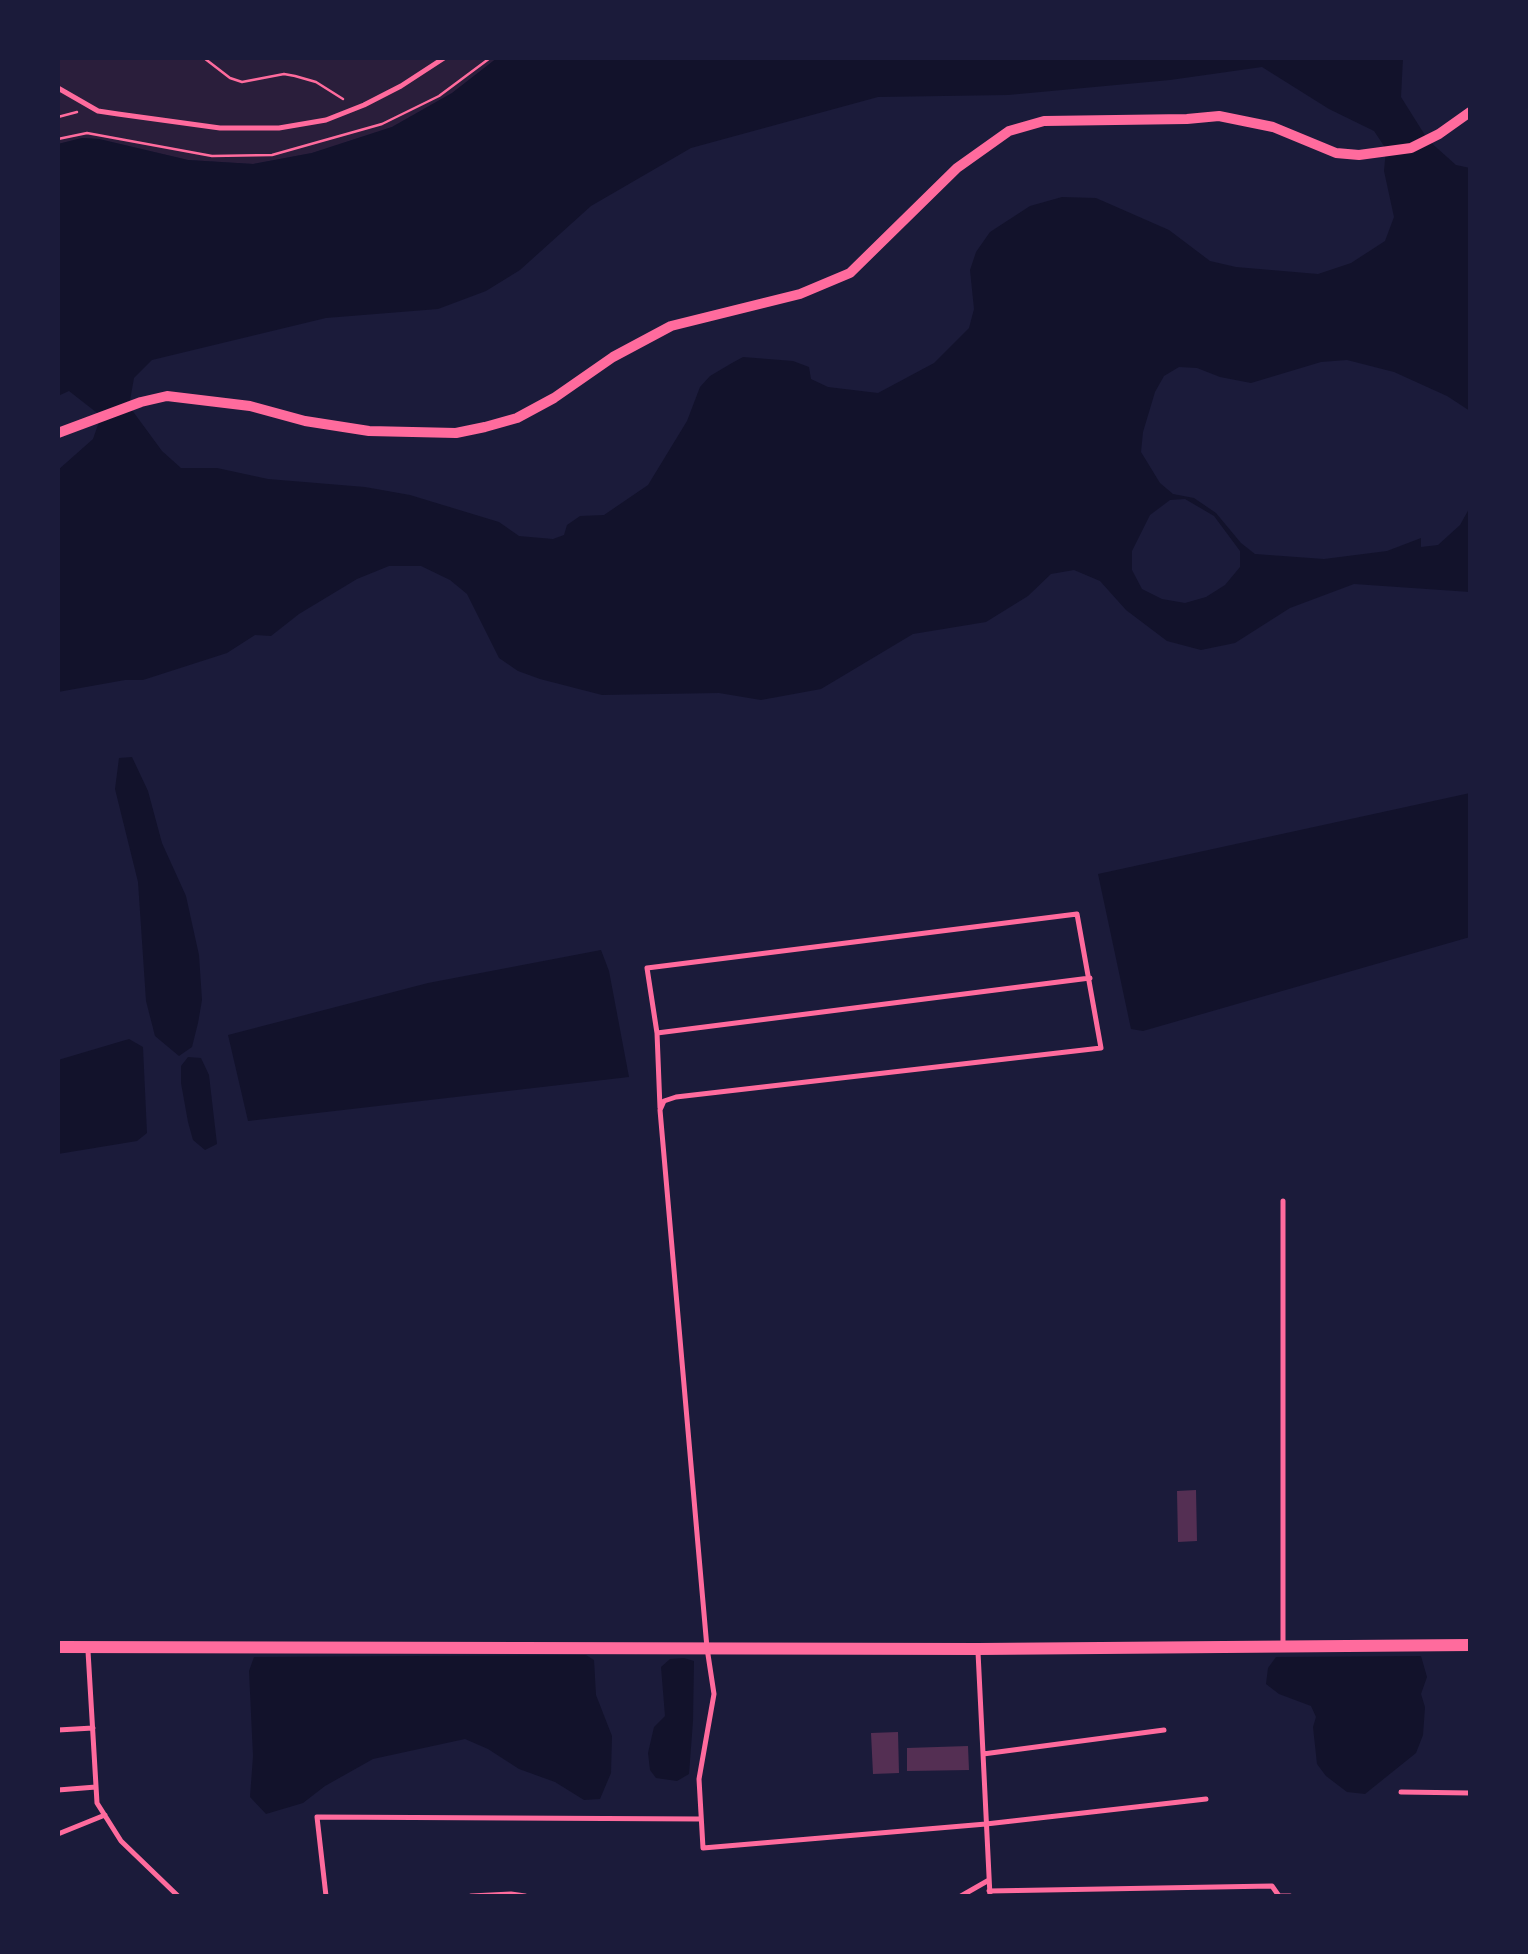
<!DOCTYPE html>
<style>
body{margin:0}
#map{position:relative;width:1528px;height:1954px;overflow:hidden;background:#1b1b3a;font-family:Karla,sans-serif}
canvas{display:block}
.frame{position:absolute;inset:0;border:60px solid #1b1b3a;pointer-events:none}
</style>
<div id="map">
<canvas width="1528" height="1954"></canvas>
<div class="frame"></div>
</div>
<script>
const g = document.querySelector('canvas').getContext('2d');
g.lineJoin = 'round';
function paint(path, color) { g.fillStyle = color; g.fill(path, 'evenodd'); }
const poly = rows => new Path2D(rows.map(r => 'M' + r).join(''));
function strokePath(path, color, width, dash) { g.strokeStyle = color; g.lineWidth = width; g.lineCap = dash ? 'butt' : 'round'; g.setLineDash(dash || []); g.stroke(path); }
paint(poly([
 [58,58,497,58,452,93,392,127,312,153,253,164,188,160,99,139,82,138,58,144]
]), '#2a1e3b');
paint(poly([
 [497,58,1403,58,1401,97,1428,140,1456,165,1470,168,1470,411,1447,396,1394,372,1347,360,1321,362,1251,383,1220,377,1197,368,1179,367,1164,376,1155,392,1143,432,1141,452,1160,483,1173,494,1194,498,1216,513,1241,543,1255,554,1324,559,1387,551,1421,538,1421,547,1438,545,1460,525,1470,507,1470,592,1354,584,1290,608,1235,643,1201,650,1167,641,1126,610,1100,581,1074,570,1051,574,1028,596,986,622,913,634,821,689,761,700,719,693,602,695,540,679,518,671,499,658,467,594,450,580,421,566,389,566,357,579,299,614,271,636,255,635,227,653,143,680,125,680,58,692,58,470,93,439,101,416,69,391,58,396,58,144,82,138,99,139,188,160,253,164,312,153,392,127,452,93],
 [1262,67,1329,109,1374,131,1386,149,1384,171,1394,217,1385,241,1351,263,1318,274,1236,267,1210,261,1169,230,1096,198,1062,197,1030,206,990,232,976,252,970,270,974,309,969,328,934,363,878,393,828,387,811,379,809,367,793,361,743,357,732,363,710,376,700,387,687,421,648,485,604,515,580,516,567,525,564,535,553,539,519,536,499,522,410,495,365,487,268,479,217,468,181,468,162,451,129,406,134,378,152,360,326,318,438,309,486,291,520,270,591,206,691,148,878,97,1008,95,1170,80],
 [1185,499,1214,516,1240,551,1240,567,1225,585,1206,597,1185,603,1162,599,1142,589,1132,570,1132,551,1150,515,1170,500],
 [132,757,148,791,162,843,186,896,199,955,202,1000,198,1023,192,1047,179,1056,155,1036,146,1001,138,882,115,789,119,758],
 [1470,793,1470,937,1143,1031,1131,1029,1098,874],
 [601,950,609,971,629,1077,248,1121,228,1035,428,983],
 [129,1039,143,1047,147,1133,137,1141,58,1154,58,1060],
 [188,1057,201,1058,209,1075,217,1144,205,1150,193,1140,188,1122,181,1083,181,1066],
 [586,1655,594,1660,596,1695,612,1736,611,1773,600,1799,584,1800,555,1782,519,1769,488,1749,465,1739,373,1759,325,1786,303,1803,266,1814,250,1797,253,1756,249,1671,254,1657],
 [1421,1656,1427,1677,1421,1694,1425,1707,1423,1735,1416,1753,1365,1794,1347,1792,1326,1776,1317,1764,1313,1727,1316,1717,1311,1706,1279,1694,1266,1684,1268,1668,1276,1657],
 [684,1658,694,1661,693,1721,689,1774,677,1781,656,1778,650,1770,648,1753,654,1727,665,1716,661,1667,670,1659]
]), '#12122b');
paint(poly([
 [1196,1490,1197,1541,1178,1542,1177,1491],
 [898,1732,899,1773,873,1774,871,1733],
 [968,1746,969,1770,907,1771,907,1748]
]), '#542f53');
strokePath(poly([
 [204,58,230,78,242,82,284,74,295,76,316,82,343,99],
 [58,117,77,112],
 [58,139,87,133,212,156,272,155,382,124,439,96,490,58]
]), '#ff6b9d', 2.5);
strokePath(poly([
 [58,88,98,111,118,114,220,128,279,128,326,120,364,105,401,86,444,58],
 [657,1033,647,968,1077,914,1101,1048,676,1097,664,1101,660,1110,707,1648,714,1694,699,1779,703,1848,986,1824,1206,1799],
 [660,1108,657,1033,1090,978],
 [1283,1643,1283,1201],
 [88,1651,97,1803,121,1841,178,1896],
 [978,1652,990,1896],
 [58,1730,93,1728],
 [983,1754,1164,1730],
 [58,1790,96,1787],
 [1401,1792,1470,1793],
 [58,1834,105,1815],
 [989,1891,1272,1886,1279,1896,1290,1896],
 [326,1896,317,1817,701,1819],
 [471,1896,511,1894,525,1896],
 [961,1896,989,1880]
]), '#ff6b9d', 5);
strokePath(poly([
 [58,433,141,402,167,396,250,406,305,421,369,431,456,433,485,427,517,418,554,398,613,357,671,326,800,294,850,273,957,168,1009,131,1044,121,1187,119,1219,116,1273,127,1336,153,1359,155,1411,148,1439,134,1470,112]
]), '#ff6b9d', 10);
strokePath(poly([
 [58,1647,978,1649,1470,1645]
]), '#ff6b9d', 12);
</script>
